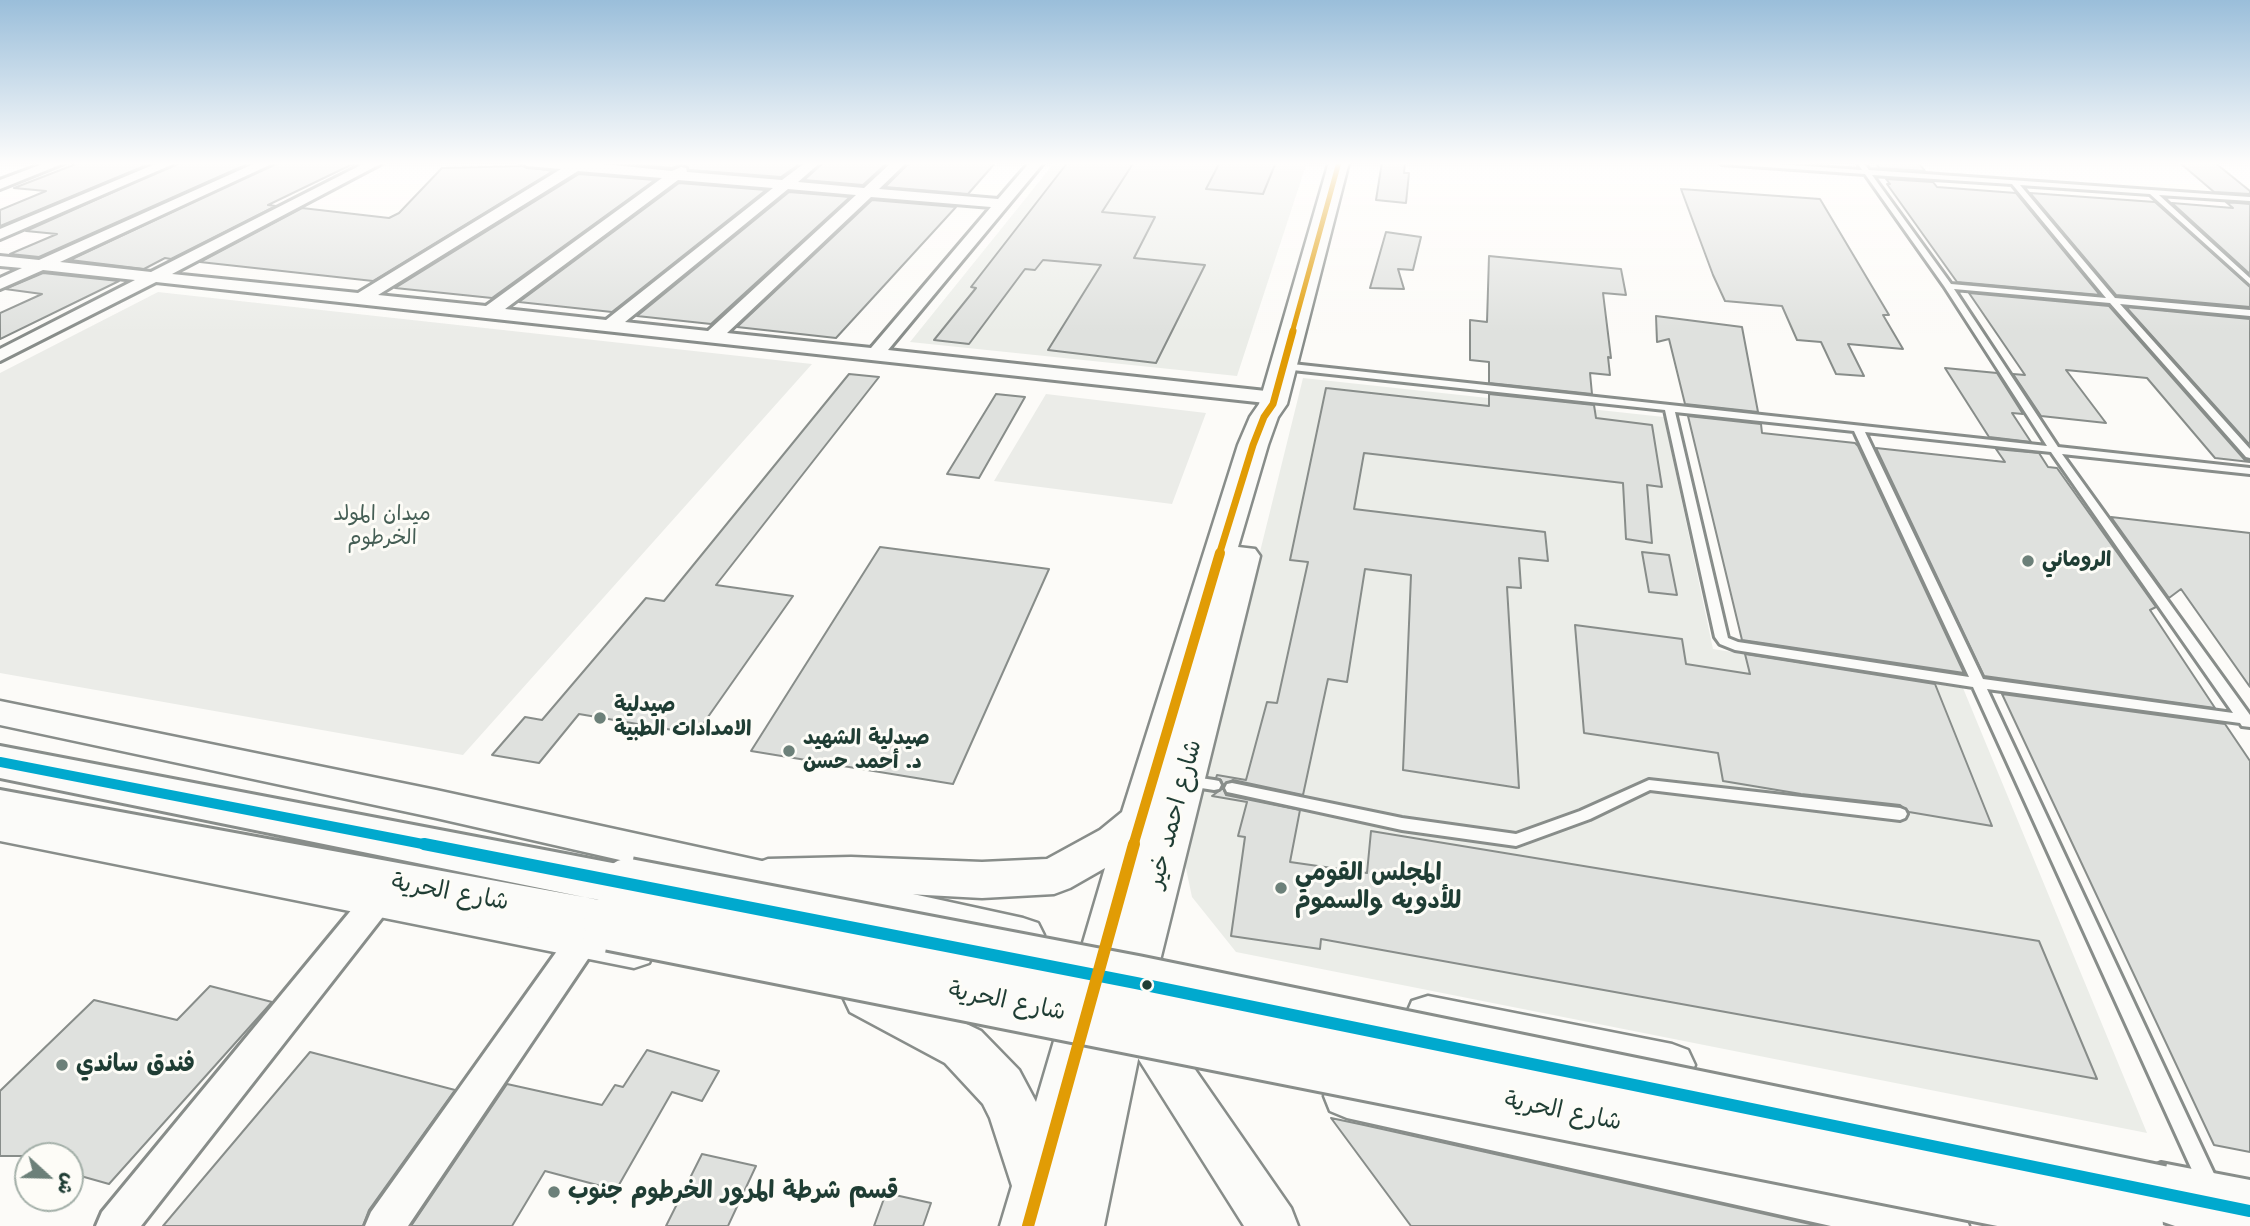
<!DOCTYPE html>
<meta charset="utf-8">
<style>
body{margin:0}
#map{position:relative;width:2250px;height:1226px;overflow:hidden;background:#fcfbf8;font-family:"Shantell Sans","Playpen Sans Arabic",sans-serif}
canvas{display:block}
.north{position:absolute;left:14px;top:1142px;width:70px;height:70px;box-sizing:border-box;background:#fdfcf7;border:2px solid #a4b0a9;border-radius:50%;rotate:112deg;font-size:19px;font-weight:700;line-height:28px;text-align:center;color:#1f3d34}
.north::after{content:'';display:block;margin:auto;width:24px;height:32px;background:#6c8079;clip-path:polygon(50% 0,100% 100%,50% 72%,0 100%)}
</style>
<div id="map">
<canvas width="2250" height="1226"></canvas>
<div class="north">ش</div>
</div>
<script>
const g = document.querySelector('canvas').getContext('2d');
g.lineJoin = 'round';
function paint(path, color) { g.fillStyle = color; g.fill(path, 'evenodd'); }
const poly = rows => new Path2D(rows.map(r => 'M' + r).join(''));
function strokePath(path, color, width, dash) { g.strokeStyle = color; g.lineWidth = width; g.lineCap = dash ? 'butt' : 'round'; g.setLineDash(dash || []); g.stroke(path); }
function drawText(font, color, halo, rows, align = 'center') {
  g.font = font + ' "Shantell Sans","Playpen Sans Arabic",sans-serif'; g.lineWidth = 6; g.setLineDash([]); g.textBaseline = 'middle'; g.strokeStyle = halo; g.fillStyle = color; for (const [text, x, y, turn = 0] of rows) {
    g.save(); g.translate(x, y); g.rotate((+turn || 0) * Math.PI / 180); g.textAlign = isNaN(turn) ? turn : align; if (halo) g.strokeText(text, 0, 0); g.fillText(text, 0, 0); g.restore();
  }
}
paint(poly([
 [1055,162,1307,162,1237,376,910,342],
 [1303,378,1664,417,1713,649,1963,688,2147,1133,1236,952,1192,897,1184,859]
]), '#ebede8');
paint(poly([
 [158,292,812,364,463,755,0,673,0,373],
 [1046,394,1206,413,1172,504,994,481]
]), '#ebece8');
const building = poly([
 [81,162,154,162,0,226,0,210,46,191,14,188,81,162],
 [180,162,252,162,39,257,10,254,57,234,26,231,180,162],
 [278,162,357,162,268,205,276,206,171,259,165,258,144,269,70,260,278,162],
 [608,162,802,162,781,177,689,170,682,164,672,168,608,162],
 [824,162,888,162,863,185,804,180,824,162],
 [910,162,996,162,968,194,885,187,910,162],
 [1068,162,1134,162,1102,212,1155,217,1134,258,1205,265,1156,363,1048,350,1101,265,1043,260,1035,270,1025,269,969,344,934,340,976,288,971,287,1068,162],
 [1220,162,1276,162,1263,194,1206,189,1220,162],
 [1382,162,1405,162,1404,173,1409,173,1406,203,1376,200,1382,162],
 [1875,162,1918,162,1925,171,1879,168,1875,162],
 [2179,162,2214,162,2250,191,2250,194,2214,192,2179,162],
 [522,166,553,171,373,281,200,262,302,208,389,218,399,213,442,168,522,166],
 [579,174,655,180,492,298,395,288,579,174],
 [1886,179,1933,182,1937,187,2016,193,2100,295,1957,282,1887,184,1890,184,1886,179],
 [679,183,766,190,612,312,519,302,679,183],
 [1681,189,1820,199,1889,315,1883,315,1903,349,1848,344,1864,376,1836,374,1821,342,1797,340,1782,306,1725,301,1713,275,1681,189],
 [789,192,850,197,711,324,637,316,789,192],
 [2030,193,2155,202,2250,287,2250,307,2116,295,2030,193],
 [872,200,956,207,836,338,737,327,872,200],
 [2226,202,2250,204,2250,274,2172,203,2233,208,2226,202],
 [1386,232,1421,237,1413,270,1398,269,1404,289,1370,288,1386,232],
 [1489,256,1621,269,1626,295,1603,293,1611,358,1608,357,1610,375,1590,373,1592,394,1489,383,1489,362,1470,360,1470,320,1487,322,1489,256],
 [43,273,119,281,0,339,0,313,42,294,5,289,43,273],
 [1969,293,2109,306,2244,459,2250,462,2215,458,2147,378,2066,370,2106,423,2041,416,2013,374,2025,375,1969,293],
 [2126,307,2250,319,2250,445,2126,307],
 [1656,316,1742,327,1758,412,1685,404,1669,339,1657,342,1656,316],
 [1945,368,1997,373,2023,414,2012,413,2031,442,1989,437,1945,368],
 [849,374,879,377,716,585,793,596,696,734,579,714,539,763,492,755,525,717,542,720,646,598,664,601,849,374],
 [1326,388,1489,406,1489,394,1594,405,1596,418,1652,425,1662,487,1647,485,1652,543,1626,539,1623,483,1364,453,1354,509,1545,532,1548,561,1519,558,1521,588,1507,587,1519,788,1403,770,1411,575,1365,569,1347,682,1328,679,1303,795,1233,780,1223,785,1221,780,1216,778,1217,775,1246,780,1267,702,1277,703,1308,562,1290,560,1326,388],
 [996,394,1025,397,979,478,947,474,996,394],
 [1688,416,1761,424,1762,433,1855,443,1858,446,1964,673,1742,640,1688,416],
 [1876,448,2005,462,1996,449,2039,453,2048,467,2057,468,2156,607,2150,610,2215,708,1984,676,1876,448],
 [2111,517,2250,533,2250,687,2181,589,2169,598,2111,517],
 [880,547,1049,569,953,784,751,751,880,547],
 [1642,552,1669,555,1677,595,1649,592,1642,552],
 [1575,625,1682,639,1686,664,1750,674,1745,654,1935,684,1992,826,1909,812,1900,805,1801,794,1723,781,1718,753,1584,733,1575,625],
 [2002,694,2225,724,2250,761,2250,1152,2214,1145,2002,694],
 [1223,788,1226,795,1300,810,1290,862,1367,873,1371,831,2039,941,2097,1079,1321,939,1320,949,1231,936,1245,837,1238,836,1247,802,1212,796,1223,788],
 [210,986,272,1002,109,1184,70,1173,70,1156,0,1156,0,1091,94,1000,177,1020,210,986],
 [647,1050,719,1071,702,1101,672,1092,616,1190,545,1171,512,1226,411,1226,507,1084,602,1105,615,1085,623,1087,647,1050],
 [310,1052,455,1090,369,1210,363,1226,163,1226,310,1052],
 [1331,1118,1364,1125,1819,1226,1411,1226,1331,1118],
 [702,1154,756,1166,728,1226,666,1226,702,1154],
 [886,1193,931,1203,923,1226,874,1226,886,1193]
]);
paint(building, '#dfe1de');
strokePath(building, '#888d8a', 2);
const service = poly([
 [1719,162,1749,162,1862,170,1857,162,1863,162,1869,170,2250,197,2250,201,2159,195,2250,278,2250,284,2150,194,2020,185,2115,298,2250,310,2250,316,2120,304,2250,449,2250,458,2246,457,2110,303,1954,289,2058,447,2250,468,2250,474,2062,454,2250,715,2250,727,2242,726,2240,723,1987,689,2216,1178,2219,1185,2216,1192,2209,1195,2202,1192,1973,687,1735,650,1720,644,1715,637,1665,410,1283,369,1278,366,1283,363,2047,446,1944,286,1865,174,1722,164,1719,162],
 [1872,175,2012,184,2106,298,1951,284,1872,175],
 [1675,412,1854,431,1969,677,1738,642,1728,638,1675,412],
 [1865,432,2051,452,2233,713,1983,679,1865,432],
 [1187,776,1214,780,1219,781,1221,785,1219,789,1214,790,1182,785,1180,781,1182,777,1187,776],
 [1649,780,1900,808,1905,810,1907,814,1905,818,1900,820,1650,790,1590,819,1516,846,1402,830,1232,793,1227,792,1225,788,1227,784,1232,783,1402,818,1516,834,1580,811,1649,780]
]);
const minor = poly([
 [48,162,67,162,0,189,0,180,48,162],
 [160,162,178,162,0,239,0,229,160,162],
 [258,162,276,162,60,262,151,272,367,162,384,162,172,274,358,293,561,169,527,166,520,162,584,162,672,171,681,167,686,168,687,172,782,180,806,162,821,162,798,182,864,188,892,162,907,162,879,189,998,199,1030,162,1044,162,888,350,1275,392,1285,398,1275,404,156,282,0,361,0,349,135,280,43,270,0,289,0,278,22,268,0,266,0,256,39,260,258,162],
 [578,171,662,178,486,306,378,295,578,171],
 [678,180,773,188,606,320,505,309,678,180],
 [788,189,856,195,708,331,625,322,788,189],
 [871,197,991,207,871,348,727,333,871,197],
 [378,887,389,891,394,900,389,909,141,1226,96,1226,102,1212,367,891,378,887],
 [583,926,594,930,599,940,594,950,408,1226,365,1226,371,1212,572,930,583,926]
]);
const tertiary = poly([
 [0,701,436,790,1023,918,1038,923,1044,935,1038,947,1023,952,436,818,0,725,0,701],
 [0,811,634,932,649,937,655,950,649,963,634,968,0,841,0,811],
 [1428,996,1672,1044,1688,1050,1695,1065,1688,1080,1672,1086,1428,1034,1412,1029,1406,1015,1412,1001,1428,996],
 [1148,1002,1164,1008,1178,1045,1291,1208,1298,1226,1244,1226,1136,1055,1126,1022,1132,1008,1148,1002],
 [1347,1074,1944,1201,1962,1208,1969,1226,1831,1226,1347,1118,1330,1111,1324,1096,1330,1081,1347,1074]
]);
const secondary = poly([
 [1329,162,1349,162,1287,404,1278,417,1268,445,1238,547,1255,549,1260,556,1150,1001,1104,1226,1000,1226,1012,1186,990,1118,983,1104,945,1063,850,1012,843,997,850,982,867,976,981,1031,1019,1070,1036,1102,1105,868,1070,888,1054,894,982,898,851,891,768,895,752,889,746,877,752,865,768,859,851,857,982,862,1047,859,1100,830,1122,812,1238,445,1250,417,1259,404,1329,162]
]);
const primary = poly([
 [0,746,628,866,645,872,652,886,645,900,628,906,0,778,0,746],
 [0,790,611,902,629,908,636,923,629,938,611,944,0,824,0,790],
 [2161,1163,2250,1180,2250,1226,2175,1226,2140,1214,2131,1193,2140,1172,2161,1163]
]);
strokePath(service, '#888d8a', 6);
strokePath(minor, '#888d8a', 6);
strokePath(tertiary, '#888d8a', 5);
strokePath(secondary, '#888d8a', 5);
strokePath(primary, '#888d8a', 6);
paint(service, '#fbfbf9');
paint(minor, '#fbfbf9');
paint(tertiary, '#fbfbf9');
paint(secondary, '#fbfbf9');
paint(primary, '#fbfbf9');
const primaryBridge = poly([
 [628,886,1136,983,2161,1193],
 [611,923,2136,1226]
]);
strokePath(primaryBridge, '#888d8a', 60, []);
strokePath(primaryBridge, '#fbfbf9', 54);
strokePath(poly([
 [0,762,433,846]
]), '#00a9ce', 10);
strokePath(poly([
 [424,844,1136,983,2250,1211]
]), '#00a9ce', 12);
strokePath(poly([
 [1292,333,1339,162]
]), '#e19c05', 5);
strokePath(poly([
 [1219,555,1253,445,1264,417,1273,404,1293,331]
]), '#e19c05', 7);
strokePath(poly([
 [1133,846,1220,553]
]), '#e19c05', 10);
strokePath(poly([
 [1028,1226,1134,844]
]), '#e19c05', 12);
const sky = g.createLinearGradient(0, 0, 0, 333);
sky.addColorStop(0, '#9abeda');
sky.addColorStop(0.49, '#fefdfc');
sky.addColorStop(1, '#fefdfc00');
g.fillStyle = sky;
g.fillRect(0, 0, 2250, 333);
for (const [x, y, r, color] of [
 [2028,561,7,"#6c8079"],
 [600,718,7,"#6c8079"],
 [789,751,7,"#6c8079"],
 [1281,888,7,"#6c8079"],
 [1147,985,6,"#1f3d34"],
 [62,1065,7,"#6c8079"],
 [554,1192,7,"#6c8079"]
]) { const dot = new Path2D(); dot.arc(x, y, r, 0, 2 * Math.PI); g.fillStyle = color; g.fill(dot); strokePath(dot, '#fdfcf7', 2.5); }
drawText('21px', '#455e55', '#fdfcf7', [
 ["ميدان المولد",382,515],
 ["الخرطوم",382,539]
]);
drawText('bold 21px', '#1f3d34', '#fdfcf7', [
 ["الروماني",2042,561],
 ["صيدلية",614,706],
 ["الامدادات الطبية",614,730],
 ["صيدلية الشهيد",803,739],
 ["د. أحمد حسن",803,763]
], 'left');
drawText('24px', '#1f3d34', '#fdfcf7', [
 ["شارع احمد خير",1175,814,-75],
 ["شارع الحرية",450,893,10],
 ["شارع الحرية",1007,1002,11],
 ["شارع الحرية",1563,1112,11]
]);
drawText('bold 24px', '#1f3d34', '#fdfcf7', [
 ["المجلس القومي",1295,874],
 ["للأدويه والسموم",1295,902],
 ["فندق ساندي",76,1065],
 ["قسم شرطة المرور الخرطوم جنوب",568,1192]
], 'left');
</script>
